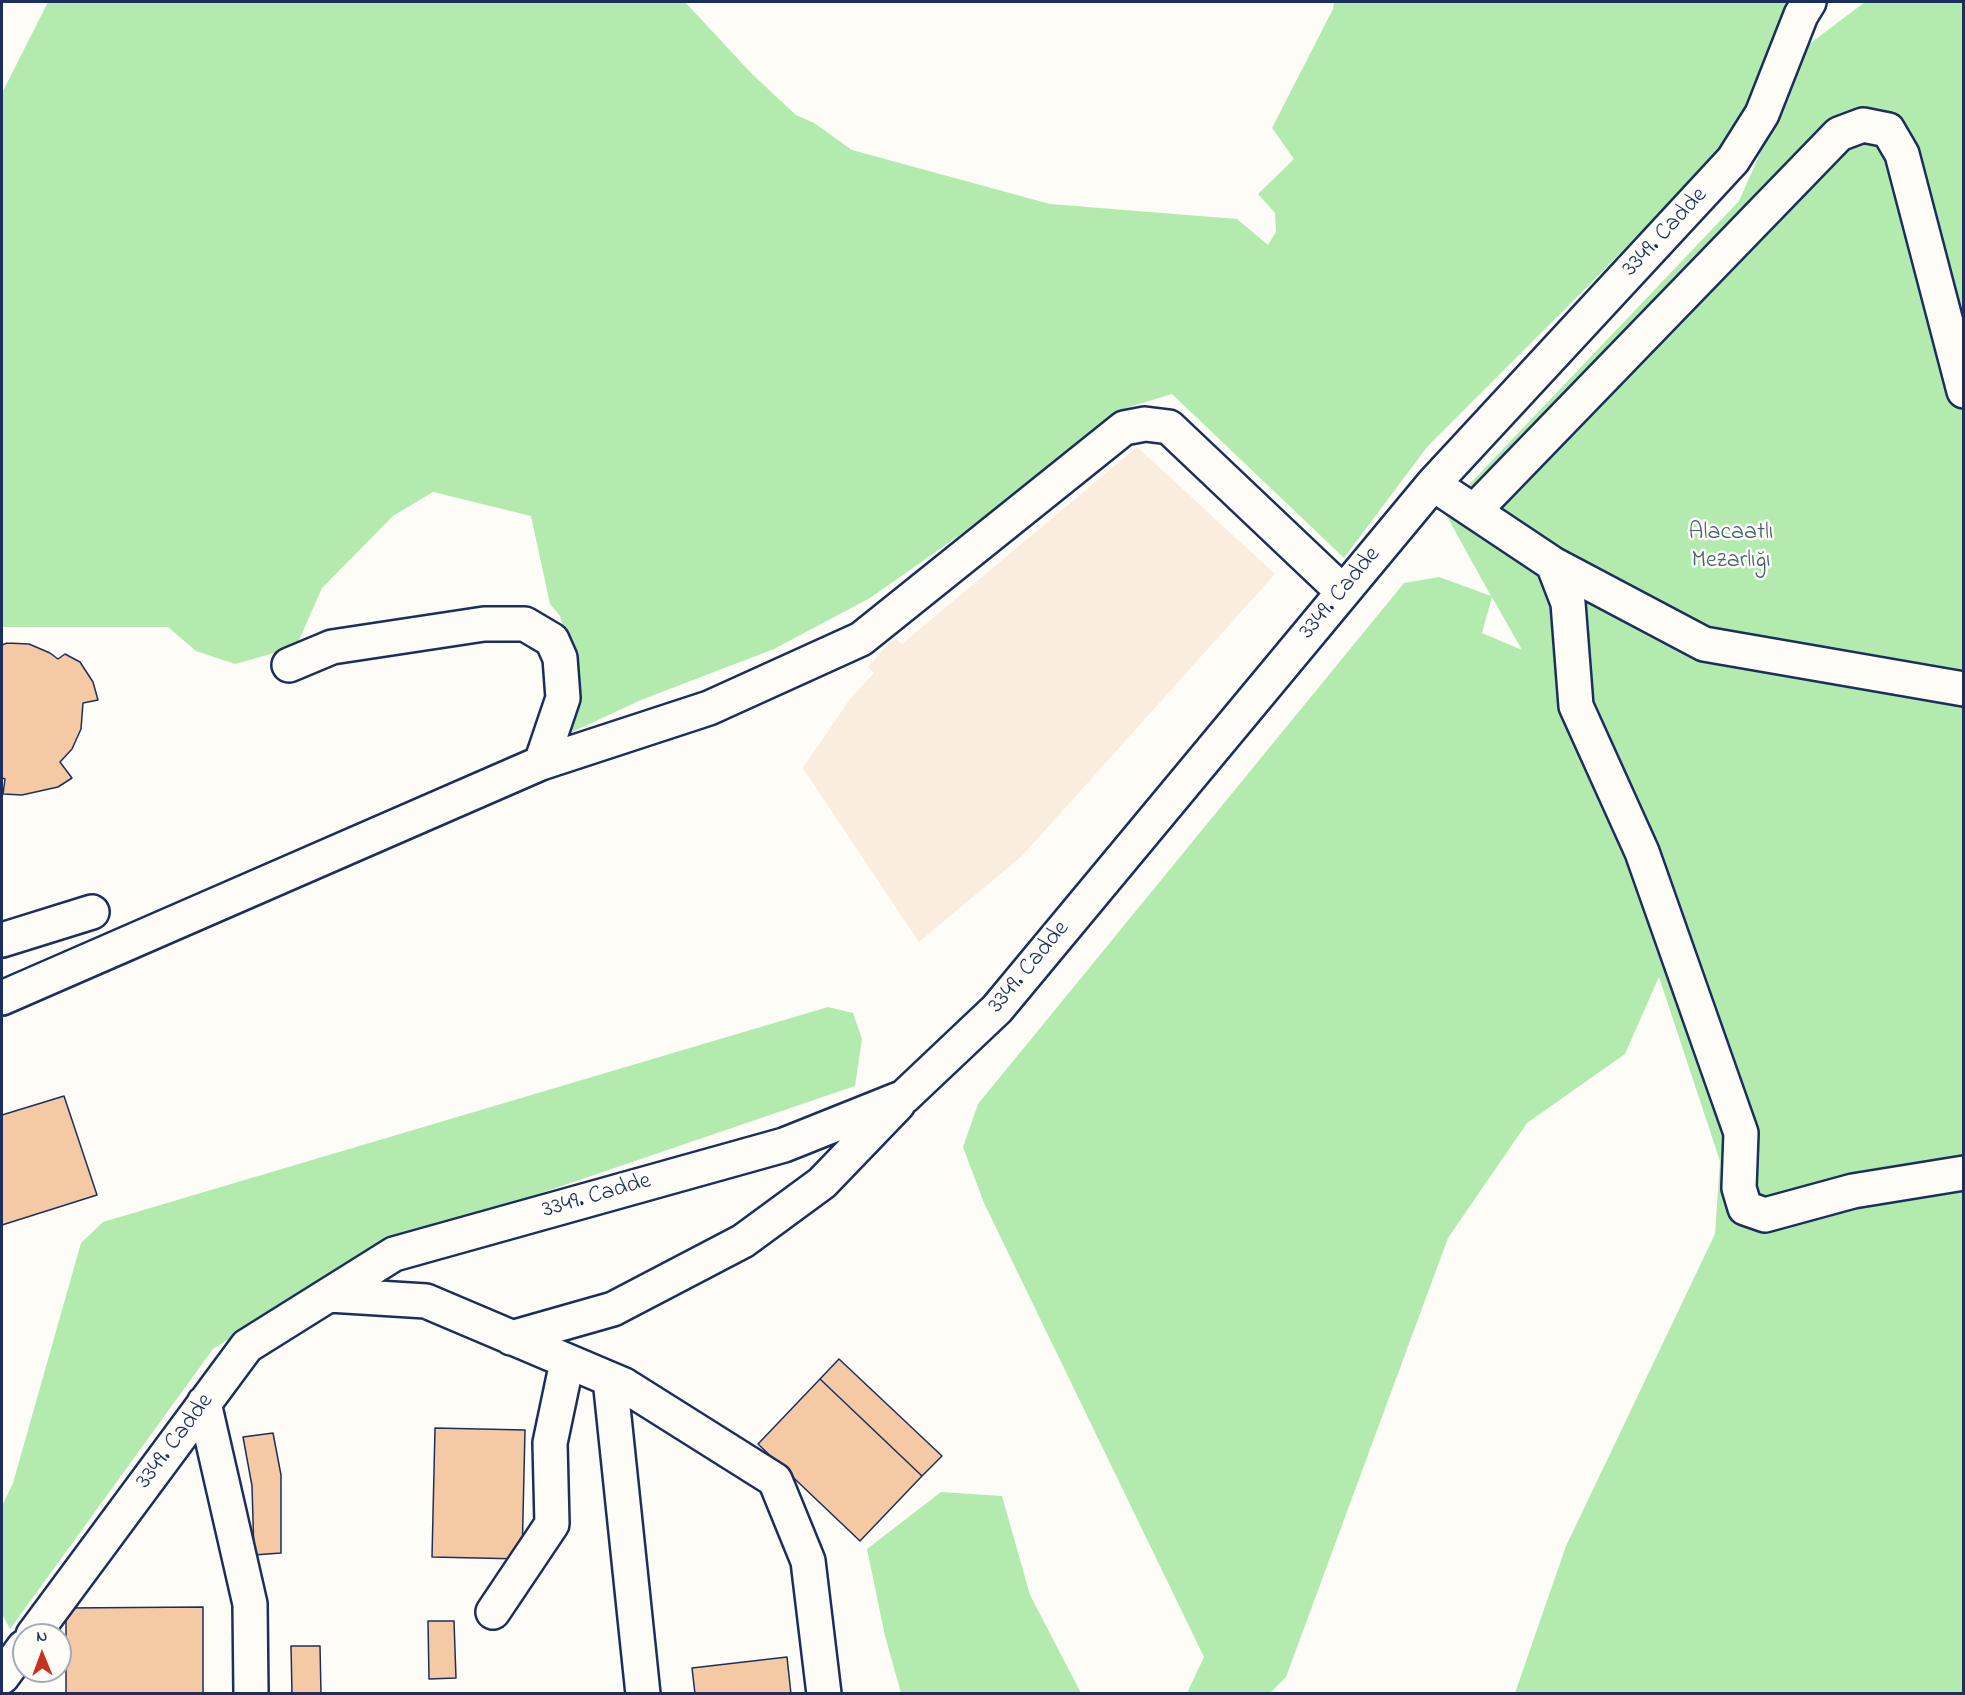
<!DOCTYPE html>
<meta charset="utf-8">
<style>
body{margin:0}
#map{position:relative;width:1965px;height:1695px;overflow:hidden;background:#fdfcf7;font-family:"Indie Flower",sans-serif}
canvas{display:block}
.frame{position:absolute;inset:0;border:3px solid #1b2f5e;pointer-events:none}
.north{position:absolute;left:12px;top:1623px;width:60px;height:60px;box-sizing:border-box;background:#fdfcf7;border:2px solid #a3aaba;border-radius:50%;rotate:359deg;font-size:16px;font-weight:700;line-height:24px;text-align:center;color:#1b2f5e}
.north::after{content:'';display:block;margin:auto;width:21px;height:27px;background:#c8321e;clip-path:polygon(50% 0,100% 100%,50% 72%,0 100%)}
</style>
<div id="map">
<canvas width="1965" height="1695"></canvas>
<div class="frame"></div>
<div class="north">N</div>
</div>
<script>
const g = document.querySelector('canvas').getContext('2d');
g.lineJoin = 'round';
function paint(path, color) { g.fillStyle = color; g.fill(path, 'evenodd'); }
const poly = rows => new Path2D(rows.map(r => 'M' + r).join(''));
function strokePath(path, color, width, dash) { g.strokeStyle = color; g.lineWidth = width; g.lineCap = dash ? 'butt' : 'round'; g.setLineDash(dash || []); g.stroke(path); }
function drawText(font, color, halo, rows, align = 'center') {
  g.font = font + ' "Indie Flower",sans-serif'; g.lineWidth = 5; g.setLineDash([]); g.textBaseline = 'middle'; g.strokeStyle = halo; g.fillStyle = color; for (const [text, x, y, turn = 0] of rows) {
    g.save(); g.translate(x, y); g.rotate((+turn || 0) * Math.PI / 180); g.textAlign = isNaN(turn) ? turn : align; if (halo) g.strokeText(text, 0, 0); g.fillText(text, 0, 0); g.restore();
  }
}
paint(poly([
 [1137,447,1275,574,1022,856,919,942,803,768,850,699,874,673,868,667,894,637,902,644]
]), '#faedde');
paint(poly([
 [48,2,685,2,752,74,796,115,814,123,852,150,1050,204,1237,219,1268,245,1276,232,1275,213,1258,194,1294,159,1272,128,1333,9,1334,2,1793,2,1746,104,1716,155,1594,280,1427,447,1344,558,1172,394,1123,409,991,513,870,598,774,649,641,700,572,732,578,701,570,647,560,616,550,604,531,516,433,492,393,516,322,588,296,647,235,664,196,651,168,627,2,627,2,93],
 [1865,2,1963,2,1963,1693,1515,1693,1566,1546,1715,1234,1720,1161,1659,977,1625,1054,1527,1123,1448,1238,1286,1677,1270,1693,1187,1693,1204,1657,984,1203,963,1147,978,1104,1404,583,1439,577,1491,596,1444,511,1739,201,1808,45],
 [1492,597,1522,650,1482,633],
 [828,1007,853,1013,862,1039,855,1086,368,1252,213,1349,10,1629,2,1614,2,1506,13,1483,81,1243,103,1222],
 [941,1492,1002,1496,1030,1595,1081,1693,901,1693,885,1636,867,1549]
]), '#b3ebae');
const building = poly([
 [7,643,29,644,50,653,58,659,65,654,80,662,93,682,98,700,83,703,81,729,72,749,60,762,72,778,58,787,22,795,3,794,5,779,2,778,2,645,7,643],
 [64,1096,97,1195,2,1225,2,1115,64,1096],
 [839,1359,942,1456,922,1476,820,1379,839,1359],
 [820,1379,922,1476,860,1541,758,1444,820,1379],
 [435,1428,525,1430,522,1559,432,1557,435,1428],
 [273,1433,281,1475,281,1553,254,1555,252,1486,243,1437,273,1433],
 [203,1607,203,1694,66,1694,66,1608,203,1607],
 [428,1621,454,1621,456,1678,429,1679,428,1621],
 [291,1646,320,1646,321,1694,292,1694,291,1646],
 [787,1657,791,1694,695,1694,692,1668,787,1657]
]);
paint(building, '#f4c9a3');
strokePath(building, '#1b2f5e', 1.5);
const minor = poly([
 [1433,484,1553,564,1704,644,1964,689],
 [1474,511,1839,134,1863,125,1888,130,1902,154,1964,391],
 [1553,564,1568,603,1576,706,1642,852,1741,1133,1739,1188,1745,1208,1765,1215,1853,1191,1964,1173],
 [289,665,332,647,484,624,525,624,552,640,560,658,563,698,541,763],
 [2,940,92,912],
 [2,998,541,763,709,708,861,639,1124,428,1145,424,1169,427,1343,592],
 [329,1295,426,1301,624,1385,775,1480,808,1561,824,1694],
 [511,1338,613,1309,743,1241,822,1183,898,1104],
 [610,1379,643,1694],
 [204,1403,250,1604,251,1694],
 [493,1612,552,1524,550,1443,567,1362],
 [33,1635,247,1346,394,1254,784,1145,904,1097,997,1009,1433,484,1733,160,1762,114,1801,15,1809,2],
 [2,1677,24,1647]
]);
strokePath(minor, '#1b2f5e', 38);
strokePath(minor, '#fdfcf7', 33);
drawText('24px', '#1b2f5e', '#fdfcf7', [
 ["3349. Cadde",1666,233,-47],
 ["3349. Cadde",1341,594,-50],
 ["3349. Cadde",1030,968,-50],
 ["3349. Cadde",597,1197,-16],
 ["3349. Cadde",176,1442,-53]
]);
drawText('24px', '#415e72', '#fdfcf7', [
 ["Alacaatlı",1731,534],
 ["Mezarlığı",1731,562]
]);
</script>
